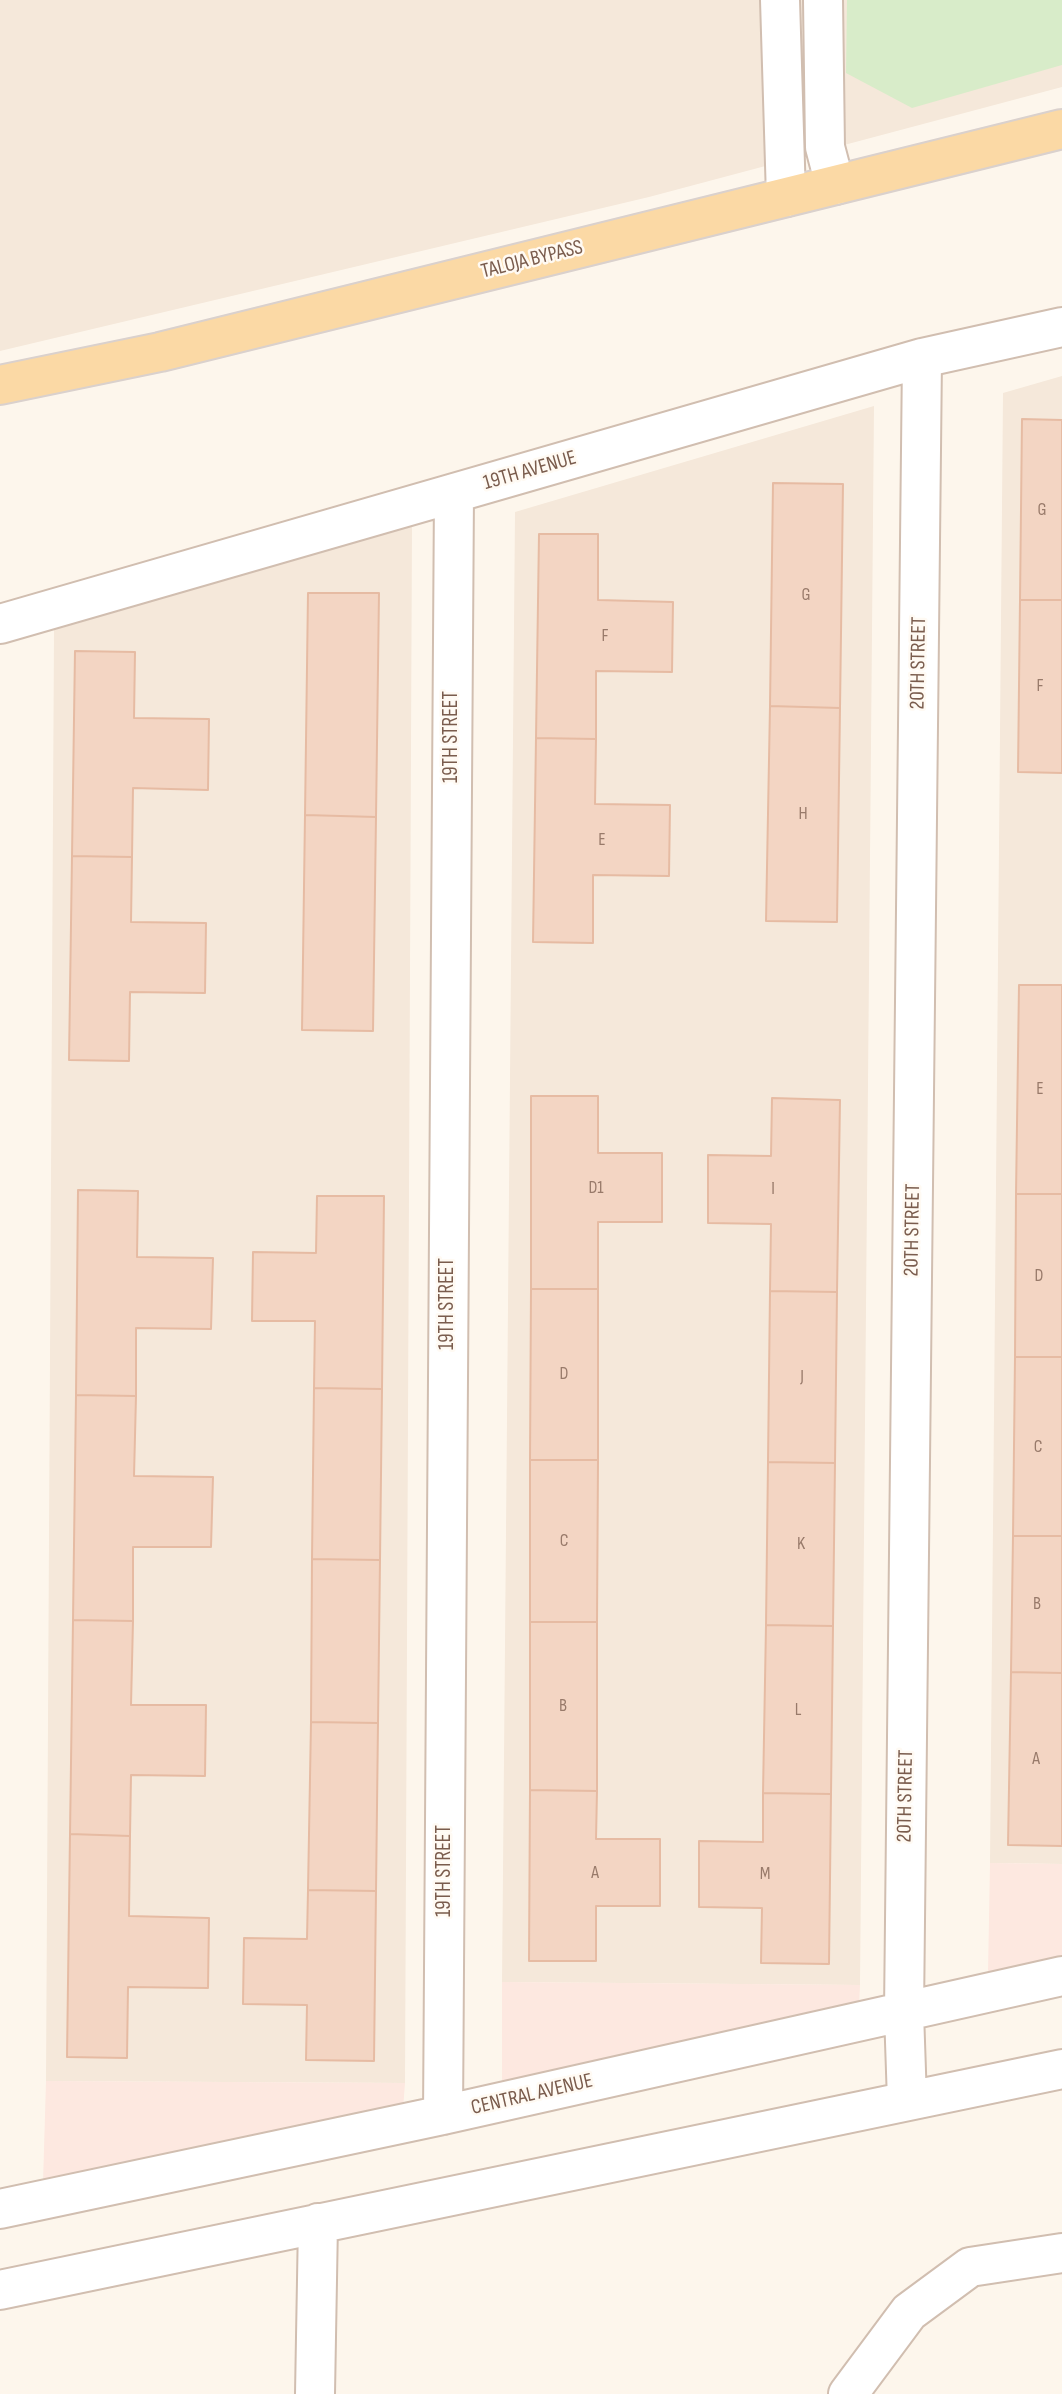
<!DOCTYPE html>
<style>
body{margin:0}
canvas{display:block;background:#fdf6ec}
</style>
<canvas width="1062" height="2394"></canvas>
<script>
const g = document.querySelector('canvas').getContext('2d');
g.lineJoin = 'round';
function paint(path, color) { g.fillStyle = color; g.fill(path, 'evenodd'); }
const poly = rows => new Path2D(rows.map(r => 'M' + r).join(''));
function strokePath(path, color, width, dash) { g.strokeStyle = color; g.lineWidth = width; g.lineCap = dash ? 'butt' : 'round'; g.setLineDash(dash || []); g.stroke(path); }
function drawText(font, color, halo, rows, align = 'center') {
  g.font = font + ' "Sofia Sans Condensed",sans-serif'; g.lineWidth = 5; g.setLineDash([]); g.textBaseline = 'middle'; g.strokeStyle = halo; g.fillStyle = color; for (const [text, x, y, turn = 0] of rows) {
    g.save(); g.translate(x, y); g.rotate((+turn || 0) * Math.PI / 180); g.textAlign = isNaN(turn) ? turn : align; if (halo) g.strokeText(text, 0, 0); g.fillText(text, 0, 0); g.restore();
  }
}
paint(poly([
 [0,0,1062,0,1062,87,649,197,0,351],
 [1062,376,1062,1864,990,1863,1003,393],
 [874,406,860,1985,502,1982,515,512],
 [412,525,405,2083,46,2081,54,630]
]), '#f5e8da');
paint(poly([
 [990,1863,1062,1864,1062,1957,988,1973],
 [502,1982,860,1985,859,2007,502,2082],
 [46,2081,405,2083,403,2109,43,2183]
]), '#fde8e0');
paint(poly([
 [847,0,1062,0,1062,65,912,108,846,73]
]), '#d8ecc9');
const building = poly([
 [1022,419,1062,420,1062,600,1020,600,1022,419],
 [773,483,843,484,840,708,770,706,773,483],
 [539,534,598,534,598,600,673,602,672,672,596,671,596,739,536,738,539,534],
 [308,593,379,593,376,817,305,815,308,593],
 [1020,600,1062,600,1062,773,1018,772,1020,600],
 [75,651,135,652,134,718,209,719,208,790,133,788,132,857,72,856,75,651],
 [770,706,840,708,837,922,766,921,770,706],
 [536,738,596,739,595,804,670,805,669,876,593,875,593,943,533,942,536,738],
 [305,815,376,817,373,1031,302,1030,305,815],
 [72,856,132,857,131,922,206,923,205,993,130,992,129,1061,69,1060,72,856],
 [1019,985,1062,985,1062,1194,1016,1194,1019,985],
 [531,1096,598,1096,598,1153,662,1153,662,1222,598,1222,598,1289,531,1289,531,1096],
 [772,1098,840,1100,837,1292,770,1291,771,1224,708,1223,708,1155,771,1156,772,1098],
 [78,1190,138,1191,137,1257,213,1258,211,1329,136,1328,136,1396,76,1395,78,1190],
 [1016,1194,1062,1194,1062,1357,1015,1357,1016,1194],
 [317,1196,384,1196,382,1389,314,1388,315,1321,252,1321,253,1252,316,1253,317,1196],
 [531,1289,598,1289,598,1460,530,1460,531,1289],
 [770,1291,837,1292,835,1463,768,1462,770,1291],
 [1015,1357,1062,1357,1062,1536,1013,1536,1015,1357],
 [314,1388,382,1389,380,1560,312,1559,314,1388],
 [76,1395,136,1396,134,1476,213,1477,211,1547,133,1547,133,1621,73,1620,76,1395],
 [530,1460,598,1460,597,1622,530,1622,530,1460],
 [768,1462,835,1463,833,1626,766,1625,768,1462],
 [1013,1536,1062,1536,1062,1673,1011,1672,1013,1536],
 [312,1559,380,1560,378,1723,311,1722,312,1559],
 [73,1620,133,1621,131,1705,206,1705,205,1776,131,1775,130,1836,70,1834,73,1620],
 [530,1622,597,1622,597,1791,530,1790,530,1622],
 [766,1625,833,1626,831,1794,763,1793,766,1625],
 [1011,1672,1062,1673,1062,1846,1008,1845,1011,1672],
 [311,1722,378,1723,376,1891,308,1890,311,1722],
 [530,1790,597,1791,596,1839,660,1839,660,1906,596,1906,596,1961,529,1961,530,1790],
 [763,1793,831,1794,829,1964,761,1963,762,1908,699,1907,699,1841,763,1842,763,1793],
 [70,1834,130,1836,129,1916,209,1918,208,1988,128,1987,127,2058,67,2057,70,1834],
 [308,1890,376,1891,374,2061,306,2060,307,2005,243,2004,244,1938,307,1939,308,1890]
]);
paint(building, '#f3d5c3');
strokePath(building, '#e6bba3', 2);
const minor = poly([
 [780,0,786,197],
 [823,0,825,147,835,185],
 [0,624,922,358,1062,327],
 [907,2101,904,2012,922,358],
 [443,2115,454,493],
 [0,2209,443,2115,1062,1976],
 [0,2290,1062,2069],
 [315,2394,318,2223],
 [848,2394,909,2312,970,2267,1062,2253]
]);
const major = poly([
 [0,385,160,352,1062,129]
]);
strokePath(minor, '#d1beb0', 42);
strokePath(major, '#dad1cd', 42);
strokePath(minor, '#fff', 38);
strokePath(major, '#fbd9a5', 38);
drawText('18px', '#987a6a', null, [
 ["G",1042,510],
 ["G",806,595],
 ["F",605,636],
 ["F",1040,686],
 ["H",803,814],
 ["E",602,840],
 ["E",1040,1089],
 ["D1",596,1188],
 ["I",773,1189],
 ["D",1039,1276],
 ["D",564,1374],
 ["J",802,1377],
 ["C",1038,1447],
 ["C",564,1541],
 ["K",801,1544],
 ["B",1037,1604],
 ["B",563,1706],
 ["L",798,1710],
 ["A",1036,1759],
 ["A",595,1873],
 ["M",765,1874]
]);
drawText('21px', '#7a5c4d', '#fffaf3', [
 ["TALOJA BYPASS",532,260,-14],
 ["19TH AVENUE",530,471,-16],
 ["20TH STREET",919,663,-89],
 ["19TH STREET",452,737,-90],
 ["20TH STREET",913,1230,-89],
 ["19TH STREET",448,1304,-90],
 ["20TH STREET",906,1796,-89],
 ["19TH STREET",445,1871,-90],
 ["CENTRAL AVENUE",532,2095,-13]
]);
</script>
